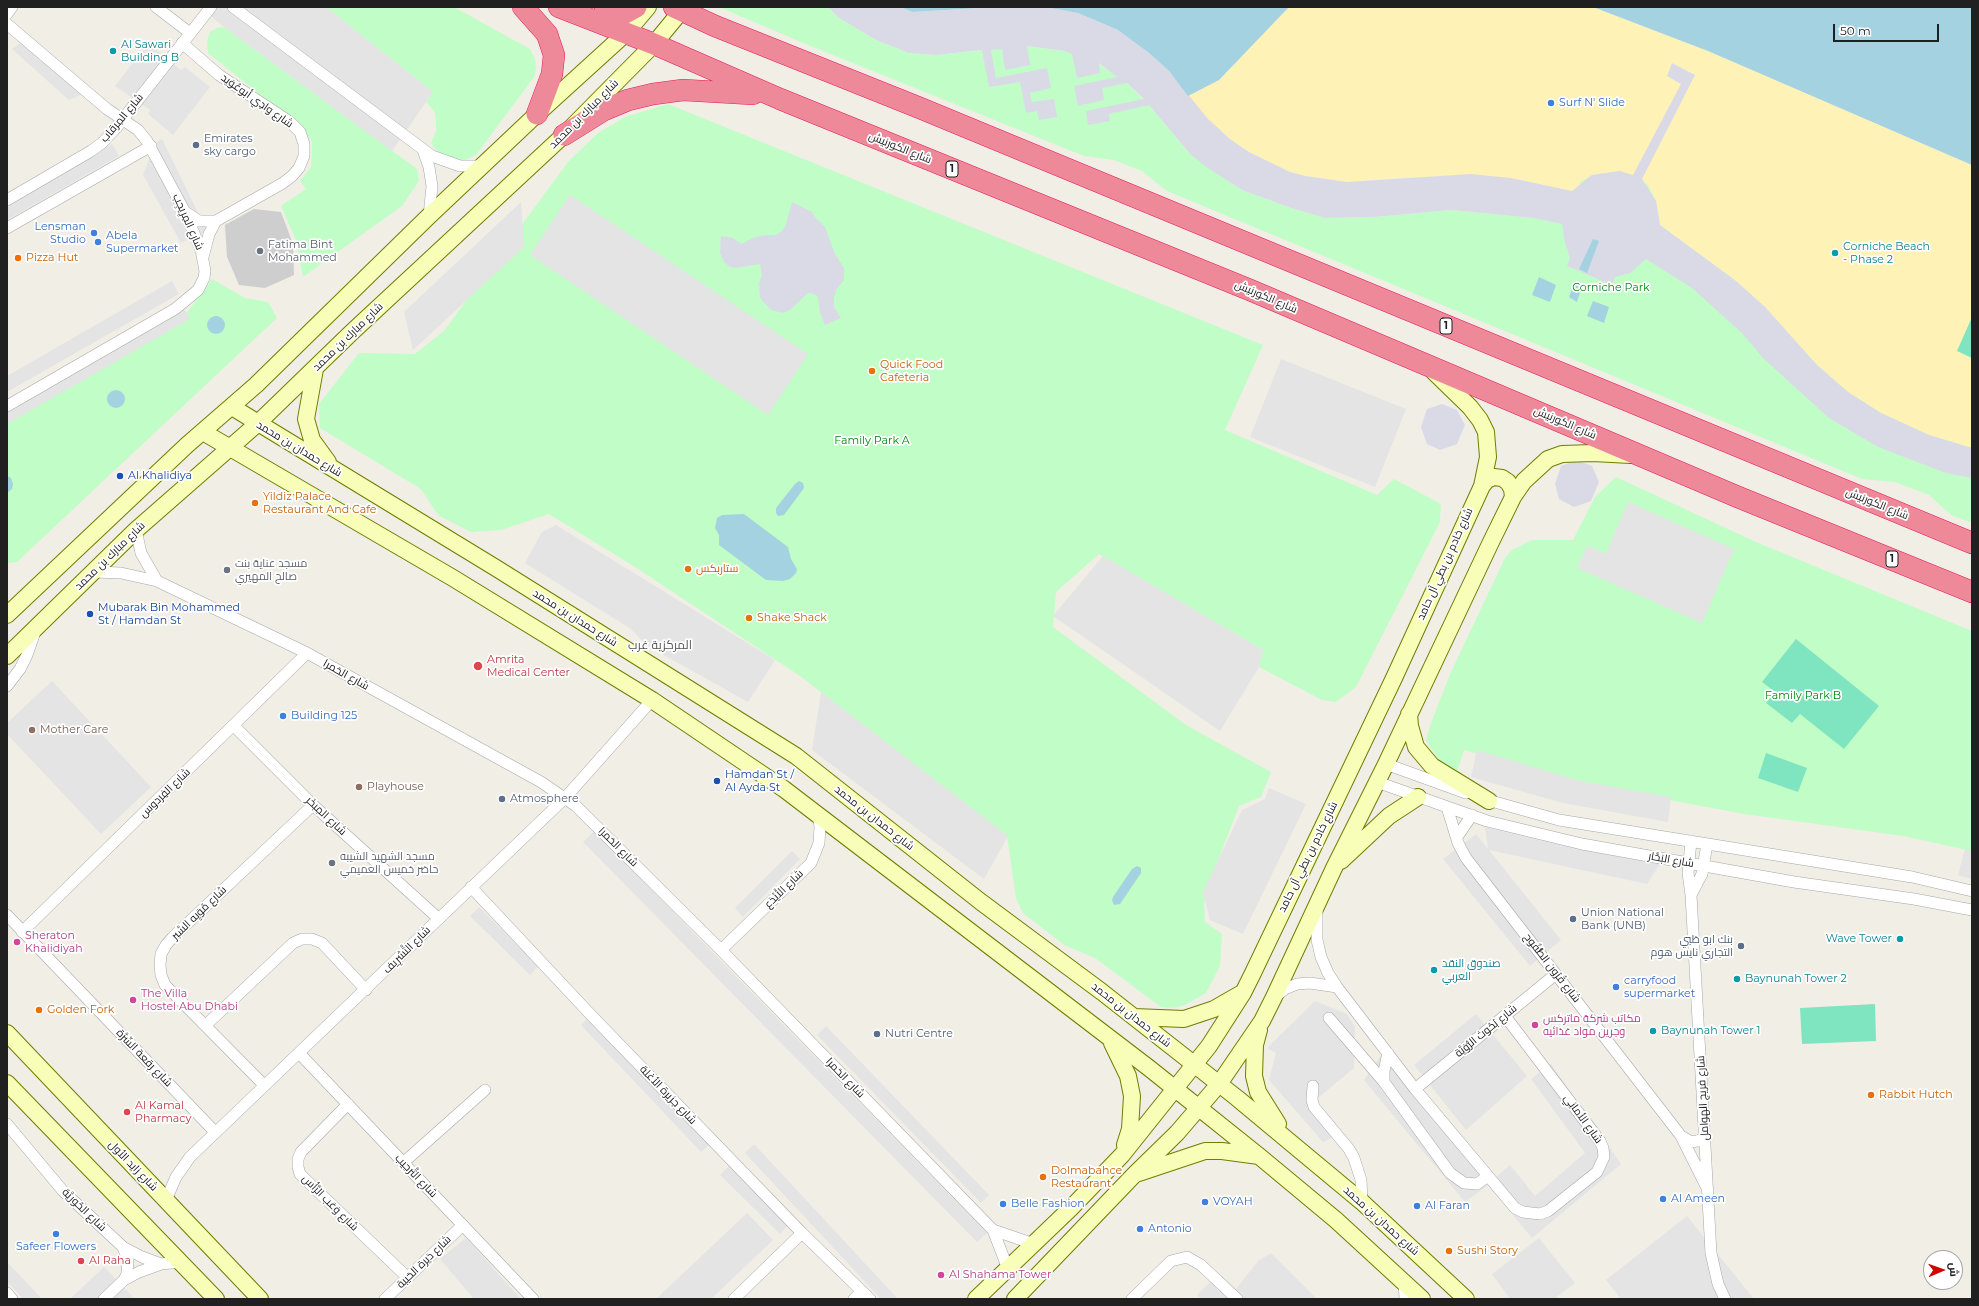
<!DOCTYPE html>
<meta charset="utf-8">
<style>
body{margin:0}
#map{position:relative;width:1979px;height:1306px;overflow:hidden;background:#f1eee6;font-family:Montserrat,Cairo,sans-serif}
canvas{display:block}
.frame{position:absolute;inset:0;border:8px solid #202020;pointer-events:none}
.north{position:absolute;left:1923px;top:1250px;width:40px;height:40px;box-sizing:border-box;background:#fff;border:1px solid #a6a6a6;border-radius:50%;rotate:88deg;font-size:11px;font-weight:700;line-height:16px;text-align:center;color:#202020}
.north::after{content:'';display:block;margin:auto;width:14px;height:18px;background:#d00500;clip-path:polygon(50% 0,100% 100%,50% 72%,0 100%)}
.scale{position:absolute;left:1833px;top:24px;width:106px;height:18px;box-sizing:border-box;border:2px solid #202020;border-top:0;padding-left:5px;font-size:12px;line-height:14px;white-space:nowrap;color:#202020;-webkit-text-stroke:3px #fff;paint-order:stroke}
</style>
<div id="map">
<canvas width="1979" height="1306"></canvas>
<div class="frame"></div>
<div class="north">ش</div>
<div class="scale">50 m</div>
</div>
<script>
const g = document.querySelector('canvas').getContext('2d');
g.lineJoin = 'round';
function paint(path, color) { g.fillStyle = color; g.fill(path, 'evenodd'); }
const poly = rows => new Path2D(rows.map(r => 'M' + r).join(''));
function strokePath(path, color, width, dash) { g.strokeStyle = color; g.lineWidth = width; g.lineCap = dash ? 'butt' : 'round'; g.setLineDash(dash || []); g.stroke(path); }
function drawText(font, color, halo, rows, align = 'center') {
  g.font = font + ' Montserrat,Cairo,sans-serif'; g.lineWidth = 3.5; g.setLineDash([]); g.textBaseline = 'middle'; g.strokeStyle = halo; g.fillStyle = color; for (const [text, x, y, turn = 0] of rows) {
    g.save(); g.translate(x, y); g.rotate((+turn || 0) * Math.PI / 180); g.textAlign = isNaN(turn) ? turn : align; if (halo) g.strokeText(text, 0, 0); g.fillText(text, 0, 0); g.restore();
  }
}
paint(poly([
 [254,209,281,212,293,244,294,275,265,288,239,285,227,257,225,225]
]), '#cecece');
paint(poly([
 [1289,7,1593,7,1708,51,1972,165,1972,448,1929,435,1881,413,1848,392,1817,365,1765,307,1736,281,1660,225,1656,201,1647,184,1619,171,1592,175,1572,191,1511,178,1409,177,1347,182,1305,176,1290,172,1249,152,1230,139,1207,119,1188,96,1219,80]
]), '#fff2b6');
paint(poly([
 [326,7,454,7,530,49,535,59,536,68,534,77,476,155,464,161,452,159,437,151,431,143,436,131,436,122,435,112,426,102,433,92],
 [719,7,828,7,839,18,876,40,910,53,936,55,1027,46,1065,51,1098,63,1127,83,1149,105,1191,155,1242,190,1291,208,1325,218,1375,217,1451,210,1533,218,1562,224,1581,182,1592,175,1620,171,1647,184,1656,201,1660,225,1736,281,1765,307,1817,365,1848,392,1881,413,1929,435,1972,448,1972,523,1951,515,1929,495,1895,482,1862,479,1167,191,1142,171,1114,160,1084,156,808,45],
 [224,27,417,169,419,181,402,206,303,277,296,240,281,206,306,189,300,181,311,167,312,142,302,128,208,53,207,41,210,32,217,28],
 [668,104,1263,345,1225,430,1377,495,1394,479,1441,504,1440,522,1356,687,1336,702,1322,700,1259,667,1263,650,1099,554,1056,592,1053,627,1186,725,1271,772,1261,797,1239,806,1209,884,1204,904,1205,922,1222,934,1220,966,1206,993,1185,1005,1174,1008,1161,1007,1095,958,1064,945,1023,913,1016,898,1007,836,800,676,635,567,549,514,501,530,471,532,438,515,421,489,320,428,319,404,359,353,415,354,444,331,568,162,598,133,625,117],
 [212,279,245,298,268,302,277,318,17,562,7,563,7,423,178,325],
 [1616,477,1756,542,1972,631,1972,851,1903,836,1744,814,1632,793,1547,773,1464,750,1457,772,1448,769,1438,759,1426,740,1431,723,1451,672,1505,558,1512,550,1532,540,1573,540,1595,497],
 [1587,546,1606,554,1577,568]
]), '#c1fdc7');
paint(poly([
 [1972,317,1972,358,1957,351],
 [1796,639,1879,706,1844,749,1800,714,1792,723,1766,703,1775,692,1762,682],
 [1766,753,1807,768,1798,792,1758,778],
 [1875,1004,1876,1041,1802,1044,1800,1008]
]), '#7fe5c0');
paint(poly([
 [200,7,326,7,433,92,392,151,224,27],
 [22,42,83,94,69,100,12,49],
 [148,43,181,70,185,67,210,87,173,135,148,114,150,110,115,86],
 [162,139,207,231,181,243,143,175,155,143],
 [112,144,119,156,7,220,7,204],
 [570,195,808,354,768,415,530,255],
 [521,202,524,247,413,350,404,312],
 [172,281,179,294,7,392,7,376],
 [183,307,190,319,7,424,7,407],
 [1281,359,1406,409,1375,487,1250,437],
 [1628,502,1734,549,1702,623,1577,568,1587,546,1606,554],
 [556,525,775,660,748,702,646,645,631,629,525,563,542,532],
 [1103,556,1263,650,1259,667,1220,731,1053,616],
 [52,681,151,787,101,834,7,734,7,723],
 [821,692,1008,836,984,879,812,750],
 [1477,750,1580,781,1671,797,1668,822,1563,803,1471,777],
 [1269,788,1306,804,1243,934,1210,920,1203,892,1242,810,1265,799],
 [1485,827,1572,848,1660,864,1647,884,1489,850,1561,940,1530,966,1443,859,1476,834,1488,849],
 [594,831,987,1233,977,1242,583,842],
 [1965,849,1972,851,1972,879,1958,875],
 [792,851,800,859,743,917,735,908],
 [479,907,538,966,530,975,470,916],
 [1315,1001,1347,1014,1355,1027,1354,1068,1307,1107,1334,1137,1323,1142,1269,1080,1276,1053,1267,1048],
 [1476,1014,1527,1076,1466,1130,1414,1065],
 [591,1015,711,1143,701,1152,581,1025],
 [826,1026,989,1195,981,1203,817,1035],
 [1381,1055,1488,1184,1510,1165,1535,1196,1585,1153,1531,1079,1551,1064,1621,1164,1532,1238,1488,1185,1465,1202,1364,1080],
 [754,1144,898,1299,881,1299,745,1153],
 [729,1166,788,1225,780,1234,720,1175],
 [747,1213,773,1240,711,1299,656,1299],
 [1687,1216,1754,1299,1621,1299,1606,1280],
 [466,1238,521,1299,474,1299,440,1259],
 [1539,1238,1575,1283,1554,1299,1510,1299,1492,1274],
 [1271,1253,1317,1299,1201,1299,1197,1295,1219,1273,1236,1289,1258,1261],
 [8,1263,42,1299,23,1299,7,1281],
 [104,1267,133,1297,130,1299,70,1299]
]), '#e4e4e4');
paint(poly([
 [828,7,901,7,912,12,995,7,1045,7,1078,13,1118,30,1149,53,1169,71,1208,119,1230,139,1249,152,1290,172,1305,176,1347,182,1471,174,1511,178,1572,191,1592,175,1620,171,1633,175,1681,84,1667,76,1672,63,1695,75,1642,179,1656,201,1660,225,1736,281,1765,307,1817,365,1848,392,1881,413,1929,435,1972,448,1972,478,1946,473,1878,447,1829,418,1763,358,1742,333,1692,288,1646,259,1630,273,1615,277,1612,285,1567,266,1570,258,1565,243,1562,224,1533,218,1451,210,1375,217,1325,218,1291,208,1242,190,1208,168,1191,155,1149,105,1109,114,1110,121,1088,125,1086,111,1144,99,1127,83,1102,88,1104,100,1078,106,1074,86,1117,77,1099,63,1100,73,1077,78,1072,54,1065,51,1027,46,1030,65,1005,70,1002,49,991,50,996,78,1047,68,1051,88,1030,93,1032,102,1054,99,1057,117,1039,120,1037,111,1026,113,1020,82,989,87,982,50,936,55,909,53,876,40,839,18],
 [792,202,812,212,815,217,825,227,835,254,844,268,844,280,836,290,834,297,834,307,841,318,825,325,820,313,818,297,814,294,808,293,790,310,783,313,771,310,760,298,759,283,762,275,760,264,736,268,730,267,724,262,720,253,721,236,733,238,741,244,753,238,764,235,775,235,781,232,785,227],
 [1442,404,1457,410,1465,425,1457,444,1440,450,1427,444,1421,427,1427,409],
 [1576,460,1592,466,1599,482,1591,501,1574,507,1559,499,1555,484,1561,466]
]), '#dadae7');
paint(poly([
 [901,7,995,7,912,12],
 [1045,7,1289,7,1219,80,1188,96,1169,71,1149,53,1118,30,1078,13],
 [1593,7,1972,7,1972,165,1708,51],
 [1593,239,1599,241,1587,273,1579,269],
 [1539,277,1556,285,1550,302,1532,295],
 [1575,281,1582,286,1577,302,1569,297],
 [1593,301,1609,307,1604,323,1587,316],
 '207 325a9 9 0 1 1 18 0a9 9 0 1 1-18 0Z',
 '107 399a9 9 0 1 1 18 0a9 9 0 1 1-18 0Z',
 [7,476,11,478,13,484,12,489,7,493],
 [799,481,803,483,804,488,784,515,778,516,776,513,776,508,795,484],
 [744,514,788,547,791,559,797,569,796,573,790,579,783,581,766,580,719,545,719,535,715,528,717,518,722,515],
 [1137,866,1141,868,1141,873,1120,904,1114,905,1112,900,1113,897,1132,869]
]), '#a4d2e1');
const street = poly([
 [156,7,190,33],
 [233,7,432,156,460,166,482,166],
 [7,14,12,7],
 [7,24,107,109,138,130,147,141,185,212,201,250,205,271,204,278,198,290,175,309,7,406],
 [182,43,219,75,290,122,300,132,304,144,304,156,299,168,292,176,283,183,216,221,209,234,203,257],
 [423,150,429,167,432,186,429,216],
 [7,200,91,151,102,143,116,128,211,7],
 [185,212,199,221,216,221],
 [7,228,151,146],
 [136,530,141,553,157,581],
 [95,572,121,573,157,581,307,653,541,782,576,806,721,950,993,1230,1008,1269],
 [7,686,20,669,27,655,36,629],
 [234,726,313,805,439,919],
 [1386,764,1466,793],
 [1377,782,1487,821,1582,844,1794,882,1914,899,1972,910],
 [1484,799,1559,820,1912,877,1972,891],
 [1447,807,1458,843,1466,858,1681,1136,1708,1190],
 [1457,837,1472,815],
 [1691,841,1688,873,1691,895,1711,1253,1718,1284,1725,1299],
 [471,887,591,1015,802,1233,870,1299],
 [1691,895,1702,874,1707,844],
 [1317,910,1317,940,1321,957,1328,973,1337,987,1415,1089,1515,1208,1523,1212,1540,1214,1548,1211,1597,1172,1604,1157,1603,1148,1600,1141,1505,1016],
 [7,915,215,1132],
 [22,932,307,653],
 [721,950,811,863,819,843,820,827,818,814],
 [1276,996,1285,989,1297,984,1310,983,1337,987],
 [1329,1018,1384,1082,1450,1173,1464,1183,1477,1184,1488,1176],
 [206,1025,293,943,302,939,312,939,322,943,366,990],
 [299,1053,533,1299],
 [1384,1082,1384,1071,1388,1053],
 [264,1085,165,985,161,975,160,965,161,954,166,945,173,937,313,805],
 [1313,1086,1312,1100,1314,1107,1349,1149,1354,1158,1361,1180,1362,1202],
 [1415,1089,1556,974],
 [348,1104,301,1152,298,1159,298,1167,300,1174,306,1180,408,1278],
 [7,1124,63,1191,123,1247,142,1257,161,1264,181,1262],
 [1681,1136,1691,1142,1697,1141,1705,1138],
 [404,1162,485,1090],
 [166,1200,176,1177,190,1157,565,798,652,700],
 [993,1230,1034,1244],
 [123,1247,128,1260,127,1274,124,1280],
 [1404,1281,1405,1299],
 [7,1293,12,1299],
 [104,1299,124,1280,139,1272,161,1264],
 [385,1299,463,1225],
 [734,1299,802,1233],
 [854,1299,862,1291],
 [1132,1299,1171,1261,1187,1257,1201,1265,1237,1299]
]);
const secondary = poly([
 [315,369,306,419,312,440,328,462],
 [232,407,496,568,796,756,981,902,1102,992,1237,1098,1362,1202,1466,1299],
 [203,432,453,578,652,700,784,789,1149,1068,1259,1156,1336,1220,1422,1299],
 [1482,486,1487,480,1494,477,1502,478,1508,482,1512,489,1513,497],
 [7,615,187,445,256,385,429,216,537,114,626,33,648,7],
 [7,656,136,530,257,424,352,332,564,135,654,44,682,10],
 [1409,714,1410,726,1416,747,1432,766,1489,801],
 [1341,861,1389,816,1418,797],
 [1134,1017,1184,1019,1214,1009,1242,993],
 [1259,1030,1255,1045,1254,1076,1258,1092,1278,1124],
 [7,1033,260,1299],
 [1112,1043,1128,1076,1132,1096,1130,1129,1125,1145],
 [7,1083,216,1299],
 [1139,1173,1205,1151,1222,1151,1259,1156],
 [976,1299,1071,1208,1122,1155,1209,1046,1243,993,1252,975,1394,678,1482,486,1488,457,1486,432,1480,420,1470,407,1434,372],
 [1015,1299,1134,1175,1177,1133,1219,1084,1262,1021,1274,997,1334,868,1386,764,1490,544,1513,497,1524,481,1548,459,1562,454,1593,453,1631,455]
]);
const highway = poly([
 [523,7,547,34,554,55,552,74,537,114],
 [559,7,654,44,780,99,1250,290,1738,497,1972,592],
 [605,7,618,13,625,13,636,7],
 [674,7,715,26,920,108,1972,543],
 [564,135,604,110,628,100,653,94,683,90,753,94]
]);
strokePath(street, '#a7a7a7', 12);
strokePath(secondary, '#6d7e00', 18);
strokePath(highway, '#e71b5c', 22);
strokePath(street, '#fff', 11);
strokePath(secondary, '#f8feb7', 16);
strokePath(highway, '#ed8999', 21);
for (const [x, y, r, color] of [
 [113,51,4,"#0f9aa8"],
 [1551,103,4,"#3f7fe0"],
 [196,145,4,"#5c6f8a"],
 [94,233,4,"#3f7fe0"],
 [98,242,4,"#3f7fe0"],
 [260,251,4,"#6b7280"],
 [1835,253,4,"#0f9aa8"],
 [18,258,4,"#e8710a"],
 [872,371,4,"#e8710a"],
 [120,476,4,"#1a4fb4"],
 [255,503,4,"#e8710a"],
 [688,569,4,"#e8710a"],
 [227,570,4,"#6b7280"],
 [90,614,4,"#1a4fb4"],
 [749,618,4,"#e8710a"],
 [478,666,5,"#e0444e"],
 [283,716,4,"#3f7fe0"],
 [32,730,4,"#8d6e63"],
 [717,781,4,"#1a4fb4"],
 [359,787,4,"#8d6e63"],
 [502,799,4,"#5c6f8a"],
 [332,863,4,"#6b7280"],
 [1573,919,4,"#5c6f8a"],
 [1900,939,4,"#0f9aa8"],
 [17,942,4,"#d1479c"],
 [1741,946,4,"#5c6f8a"],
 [1434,970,4,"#0f9aa8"],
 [1737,979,4,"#0f9aa8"],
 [1616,987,4,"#3f7fe0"],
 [133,1000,4,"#d1479c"],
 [39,1010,4,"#e8710a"],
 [1535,1025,4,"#d1479c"],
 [1653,1031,4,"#0f9aa8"],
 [877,1034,4,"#5c6f8a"],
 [1871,1095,4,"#e8710a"],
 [127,1112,4,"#e0444e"],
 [1043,1177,4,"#e8710a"],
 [1663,1199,4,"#3f7fe0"],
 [1205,1202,4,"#3f7fe0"],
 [1003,1204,4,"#3f7fe0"],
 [1417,1206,4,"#3f7fe0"],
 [1140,1229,4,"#3f7fe0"],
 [56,1234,4,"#3f7fe0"],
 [1449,1251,4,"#e8710a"],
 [81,1261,4,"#e0444e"],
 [941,1275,4,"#d1479c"]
]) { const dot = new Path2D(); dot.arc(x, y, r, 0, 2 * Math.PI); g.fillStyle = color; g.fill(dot); strokePath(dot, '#fff', 1.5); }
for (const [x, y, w] of [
 [952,169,12],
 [1446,326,12],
 [1892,559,12]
]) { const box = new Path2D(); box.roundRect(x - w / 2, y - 8, w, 16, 3); g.fillStyle = '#fff'; g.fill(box); strokePath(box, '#202020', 1); }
drawText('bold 10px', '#202020', null, [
 ["1",952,169],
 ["1",1446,326],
 ["1",1892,559]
]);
drawText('11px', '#0d838f', '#fff', [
 ["Al Sawari",121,45],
 ["Building B",121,58],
 ["Corniche Beach",1843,247],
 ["- Phase 2",1843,260],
 ["Wave Tower",1892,939,"right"],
 ["صندوق النقد",1442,964],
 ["العربي",1442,977],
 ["Baynunah Tower 2",1745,979],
 ["Baynunah Tower 1",1661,1031]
], 'left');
drawText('11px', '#202020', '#fff', [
 ["شارع وادِي أبوعُوَيد",257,101,35],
 ["شارع مبارك بن محمد",584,114,-45],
 ["شارع المِرقاب",122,118,-50],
 ["شارع الكورنيش",900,148,22],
 ["شارع المِرِيجِب",188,222,66],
 ["شارع الكورنيش",1266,297,23],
 ["شارع مبارك بن محمد",348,337,-44],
 ["شارع الكورنيش",1565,423,23],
 ["شارع حمدان بن محمد",299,449,31],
 ["شارع الكورنيش",1877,504,22],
 ["شارع مبارك بن محمد",110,556,-44],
 ["شارع خادم بن بطي آل حامد",1445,564,-66],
 ["شارع حمدان بن محمد",575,618,32],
 ["شارع الحَمرا",346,675,29],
 ["شارع الفِردوس",165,793,-44],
 ["شارع المِبخَر",326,816,43],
 ["شارع حمدان بن محمد",874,818,38],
 ["شارع الحَمرا",618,847,45],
 ["شارع خادم بن بطي آل حامد",1308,857,-64],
 ["شارع البَحَّار",1671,860,10],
 ["شارع الأَيْدَع",784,889,-44],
 ["شارع مُوَيِه السَّبر",199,913,-44],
 ["شارع التَّشرِيف",407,950,-45],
 ["شارع قُرُون الطُّفُوح",1552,968,52],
 ["شارع حمدان بن محمد",1131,1015,38],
 ["شارع بُحُوث الرُّوَيَّة",1486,1031,-39],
 ["شارع رِقعة السِّرَّة",144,1058,46],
 ["شارع الحَمرا",845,1078,46],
 ["شارع جزيرة الأغلة",668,1095,46],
 ["شارع فريج الهوامل",1703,1098,-93],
 ["شارع الأمانِي",1583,1119,54],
 ["شارع زايد الأول",133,1166,46],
 ["شارع التَّرحِيب",416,1176,46],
 ["شارع وَعَب الرَّأس",330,1203,45],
 ["شارع الحُوريَّة",84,1210,44],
 ["شارع حمدان بن محمد",1381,1221,42],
 ["شارع دَيرة الحَيبة",424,1262,-44]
]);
drawText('11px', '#366cbe', '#fff', [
 ["Surf N' Slide",1559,103],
 ["Lensman",86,227,"right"],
 ["Studio",86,240,"right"],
 ["Abela",106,236],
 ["Supermarket",106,249],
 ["Building 125",291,716],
 ["carryfood",1624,981],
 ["supermarket",1624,994],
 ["Al Ameen",1671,1199],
 ["VOYAH",1213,1202],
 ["Belle Fashion",1011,1204],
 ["Al Faran",1425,1206],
 ["Antonio",1148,1229],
 ["Safeer Flowers",56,1247,"center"]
], 'left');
drawText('11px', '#4e5e75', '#fff', [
 ["Emirates",204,139],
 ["sky cargo",204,152],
 ["Atmosphere",510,799],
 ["Union National",1581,913],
 ["Bank (UNB)",1581,926],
 ["بنك ابو ظبي",1733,940,"right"],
 ["التجاري نايس هوم",1733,953,"right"],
 ["Nutri Centre",885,1034]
], 'left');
drawText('11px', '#5b616d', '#fff', [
 ["Fatima Bint",268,245],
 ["Mohammed",268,258],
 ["مسجد عناية بنت",235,564],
 ["صالح المهيري",235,577],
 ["مسجد الشهيد الشيبه",340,857],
 ["حاضر خميس العميمي",340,870]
], 'left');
drawText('11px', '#c56008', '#fff', [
 ["Pizza Hut",26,258],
 ["Quick Food",880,365],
 ["Cafeteria",880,378],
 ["Yildiz Palace",263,497],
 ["Restaurant And Cafe",263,510],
 ["ستاربكس",696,569],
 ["Shake Shack",757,618],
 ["Golden Fork",47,1010],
 ["Rabbit Hutch",1879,1095],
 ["Dolmabahce",1051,1171],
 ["Restaurant",1051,1184],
 ["Sushi Story",1457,1251]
], 'left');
drawText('11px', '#058713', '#fff', [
 ["Corniche Park",1611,288],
 ["Family Park A",872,441],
 ["Family Park B",1803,696]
]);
drawText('11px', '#164399', '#fff', [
 ["Al Khalidiya",128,476],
 ["Mubarak Bin Mohammed",98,608],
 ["St / Hamdan St",98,621],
 ["Hamdan St /",725,775],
 ["Al Ayda St",725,788]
], 'left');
drawText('11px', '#be3a42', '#fff', [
 ["Amrita",487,660],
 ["Medical Center",487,673],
 ["Al Kamal",135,1106],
 ["Pharmacy",135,1119],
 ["Al Raha",89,1261]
], 'left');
drawText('11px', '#785e54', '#fff', [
 ["Mother Care",40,730],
 ["Playhouse",367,787]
], 'left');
drawText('11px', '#b23c85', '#fff', [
 ["Sheraton",25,936],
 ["Khalidiyah",25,949],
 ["The Villa",141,994],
 ["Hostel Abu Dhabi",141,1007],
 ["مكاتب شركة ماتركس",1543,1019],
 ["وجرين مواد غذائيه",1543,1032],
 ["Al Shahama Tower",949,1275]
], 'left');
drawText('12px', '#535353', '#fff', [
 ["المركزية غرب",660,645]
]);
</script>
